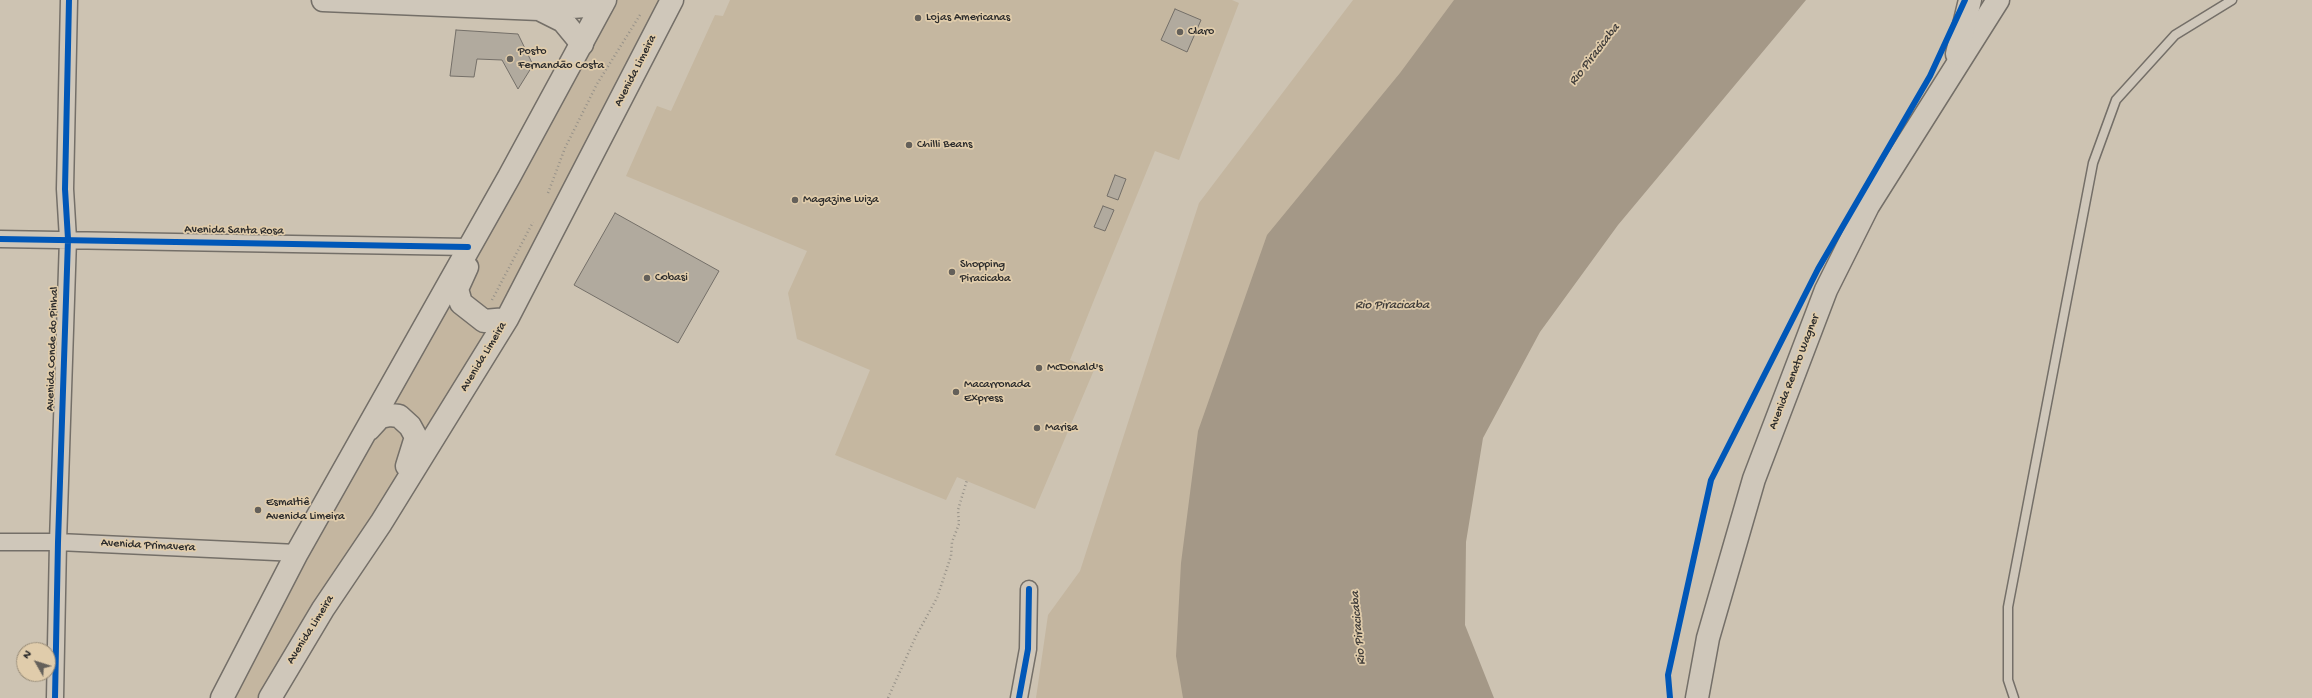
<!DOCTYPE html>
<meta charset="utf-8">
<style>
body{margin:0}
#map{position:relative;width:2312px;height:698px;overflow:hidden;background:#cdc3b2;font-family:"Gochi Hand",sans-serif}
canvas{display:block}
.north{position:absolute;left:16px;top:642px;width:40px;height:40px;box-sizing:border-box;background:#e0ccab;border:1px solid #988c78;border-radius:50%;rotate:309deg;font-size:11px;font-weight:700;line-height:16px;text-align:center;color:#2b2b2b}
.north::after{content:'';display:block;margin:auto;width:14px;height:18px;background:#64605a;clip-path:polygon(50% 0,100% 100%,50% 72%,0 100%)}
</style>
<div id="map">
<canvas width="2312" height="698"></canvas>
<div class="north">N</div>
</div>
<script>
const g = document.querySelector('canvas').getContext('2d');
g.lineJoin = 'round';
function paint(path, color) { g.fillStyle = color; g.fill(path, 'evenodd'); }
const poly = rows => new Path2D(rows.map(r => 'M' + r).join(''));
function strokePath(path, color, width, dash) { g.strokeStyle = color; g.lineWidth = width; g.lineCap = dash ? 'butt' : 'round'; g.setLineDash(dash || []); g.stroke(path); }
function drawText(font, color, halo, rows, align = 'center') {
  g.font = font + ' "Gochi Hand",sans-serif'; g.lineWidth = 3.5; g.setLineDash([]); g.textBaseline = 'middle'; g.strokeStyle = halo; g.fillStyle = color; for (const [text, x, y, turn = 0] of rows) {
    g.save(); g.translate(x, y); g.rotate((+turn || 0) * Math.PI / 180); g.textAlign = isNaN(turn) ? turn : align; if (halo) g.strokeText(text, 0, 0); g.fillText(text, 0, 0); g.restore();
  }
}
paint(poly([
 [730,0,1232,0,1239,3,1179,160,1155,151,1096,295,1070,360,1094,370,1035,509,957,477,946,500,835,455,870,370,797,339,788,293,807,251,626,176,657,106,671,111,715,15,723,16]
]), '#c5b7a0');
paint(poly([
 [603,0,672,0,507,319,270,698,222,698],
 [1353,0,1472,0,1234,698,1036,698,1048,615,1080,571,1199,203]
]), '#c4b6a0');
paint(poly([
 [1454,0,1806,0,1618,225,1540,332,1483,438,1466,542,1465,625,1494,698,1183,698,1176,656,1181,563,1198,431,1267,235,1400,73]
]), '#a49887');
const building = poly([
 [1175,9,1201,20,1187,52,1161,40,1175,9],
 [456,30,518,34,533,65,518,89,502,60,477,59,474,77,450,76,456,30],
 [1115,175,1126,179,1118,200,1107,196,1115,175],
 [1103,206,1114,210,1105,231,1094,227,1103,206],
 [615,213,719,271,678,343,574,285,615,213]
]);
paint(building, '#b1aa9e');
strokePath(building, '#746f68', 1);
const lane = poly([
 [2014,698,2008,680,2008,607,2093,163,2116,100,2175,35,2232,0]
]);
const street = poly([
 [0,239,468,247],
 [0,542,58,542,297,553],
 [55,698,58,542,68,239,65,189,69,0],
 [1019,698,1028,649,1029,589]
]);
const secondary = poly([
 [323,0,539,9,563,21,582,44],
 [541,9,602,5],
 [1697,698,1708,638,1754,479,1826,290,1868,206,1998,0]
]);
const highway = poly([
 [1957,54,1970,0],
 [467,267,457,289,461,303,484,321,507,319],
 [369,429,380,417,390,415,399,416,410,426,416,437,407,466],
 [222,698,297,553,509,177,605,0],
 [270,698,323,609,381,523,507,319,672,0]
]);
strokePath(lane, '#746f68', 11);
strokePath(street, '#746f68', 19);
strokePath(secondary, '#746f68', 25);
strokePath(highway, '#746f68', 25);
strokePath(poly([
 [548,193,565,148,597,84,640,15],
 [492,300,533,222],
 [888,698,916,636,937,598,951,556,952,542,959,524,958,510,967,480]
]), '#979289', 2.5, [1, 3]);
strokePath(lane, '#cfc7ba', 8);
strokePath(street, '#cfc7ba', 16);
strokePath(secondary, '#cfc7ba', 22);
strokePath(highway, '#cfc7ba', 22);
strokePath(poly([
 [0,239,468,247],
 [55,698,58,542,68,239,65,189,69,0],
 [1019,698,1028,649,1029,589],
 [1670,698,1668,675,1711,480,1818,269,1930,76,1965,0]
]), '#0057b8', 6);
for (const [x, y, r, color] of [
 [918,18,4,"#64605a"],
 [1180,32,4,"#64605a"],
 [510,59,4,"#64605a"],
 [909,145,4,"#64605a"],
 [795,200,4,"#64605a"],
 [952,272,4,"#64605a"],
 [647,278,4,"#64605a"],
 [1039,368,4,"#64605a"],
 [956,392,4,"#64605a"],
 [1037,428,4,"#64605a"],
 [258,510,4,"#64605a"]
]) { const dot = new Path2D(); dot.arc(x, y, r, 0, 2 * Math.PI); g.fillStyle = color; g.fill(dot); strokePath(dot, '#e0ccab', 1.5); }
drawText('12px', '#2b2b2b', '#e0ccab', [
 ["Lojas Americanas",926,18],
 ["Claro",1188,32],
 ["Posto",518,52],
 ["Fernandão Costa",518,66],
 ["Chilli Beans",917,145],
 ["Magazine Luiza",803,200],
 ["Shopping",960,265],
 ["Piracicaba",960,279],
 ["Cobasi",655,278],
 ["McDonald's",1047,368],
 ["Macarronada",964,385],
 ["Express",964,399],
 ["Marisa",1045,428],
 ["Esmaltiê",266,503],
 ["Avenida Limeira",266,517]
], 'left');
drawText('12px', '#2b2b2b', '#e0ccab', [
 ["Avenida Limeira",636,71,-63],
 ["Avenida Santa Rosa",234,231,1],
 ["Avenida Conde do Pinhal",53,349,-88],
 ["Avenida Limeira",484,357,-59],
 ["Avenida Renato Wagner",1795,372,-69],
 ["Avenida Primavera",148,546,3],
 ["Avenida Limeira",311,630,-58]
]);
drawText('italic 13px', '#403d3a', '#e0ccab', [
 ["Rio Piracicaba",1595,55,-52],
 ["Rio Piracicaba",1392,306],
 ["Rio Piracicaba",1359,628,-95]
]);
</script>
